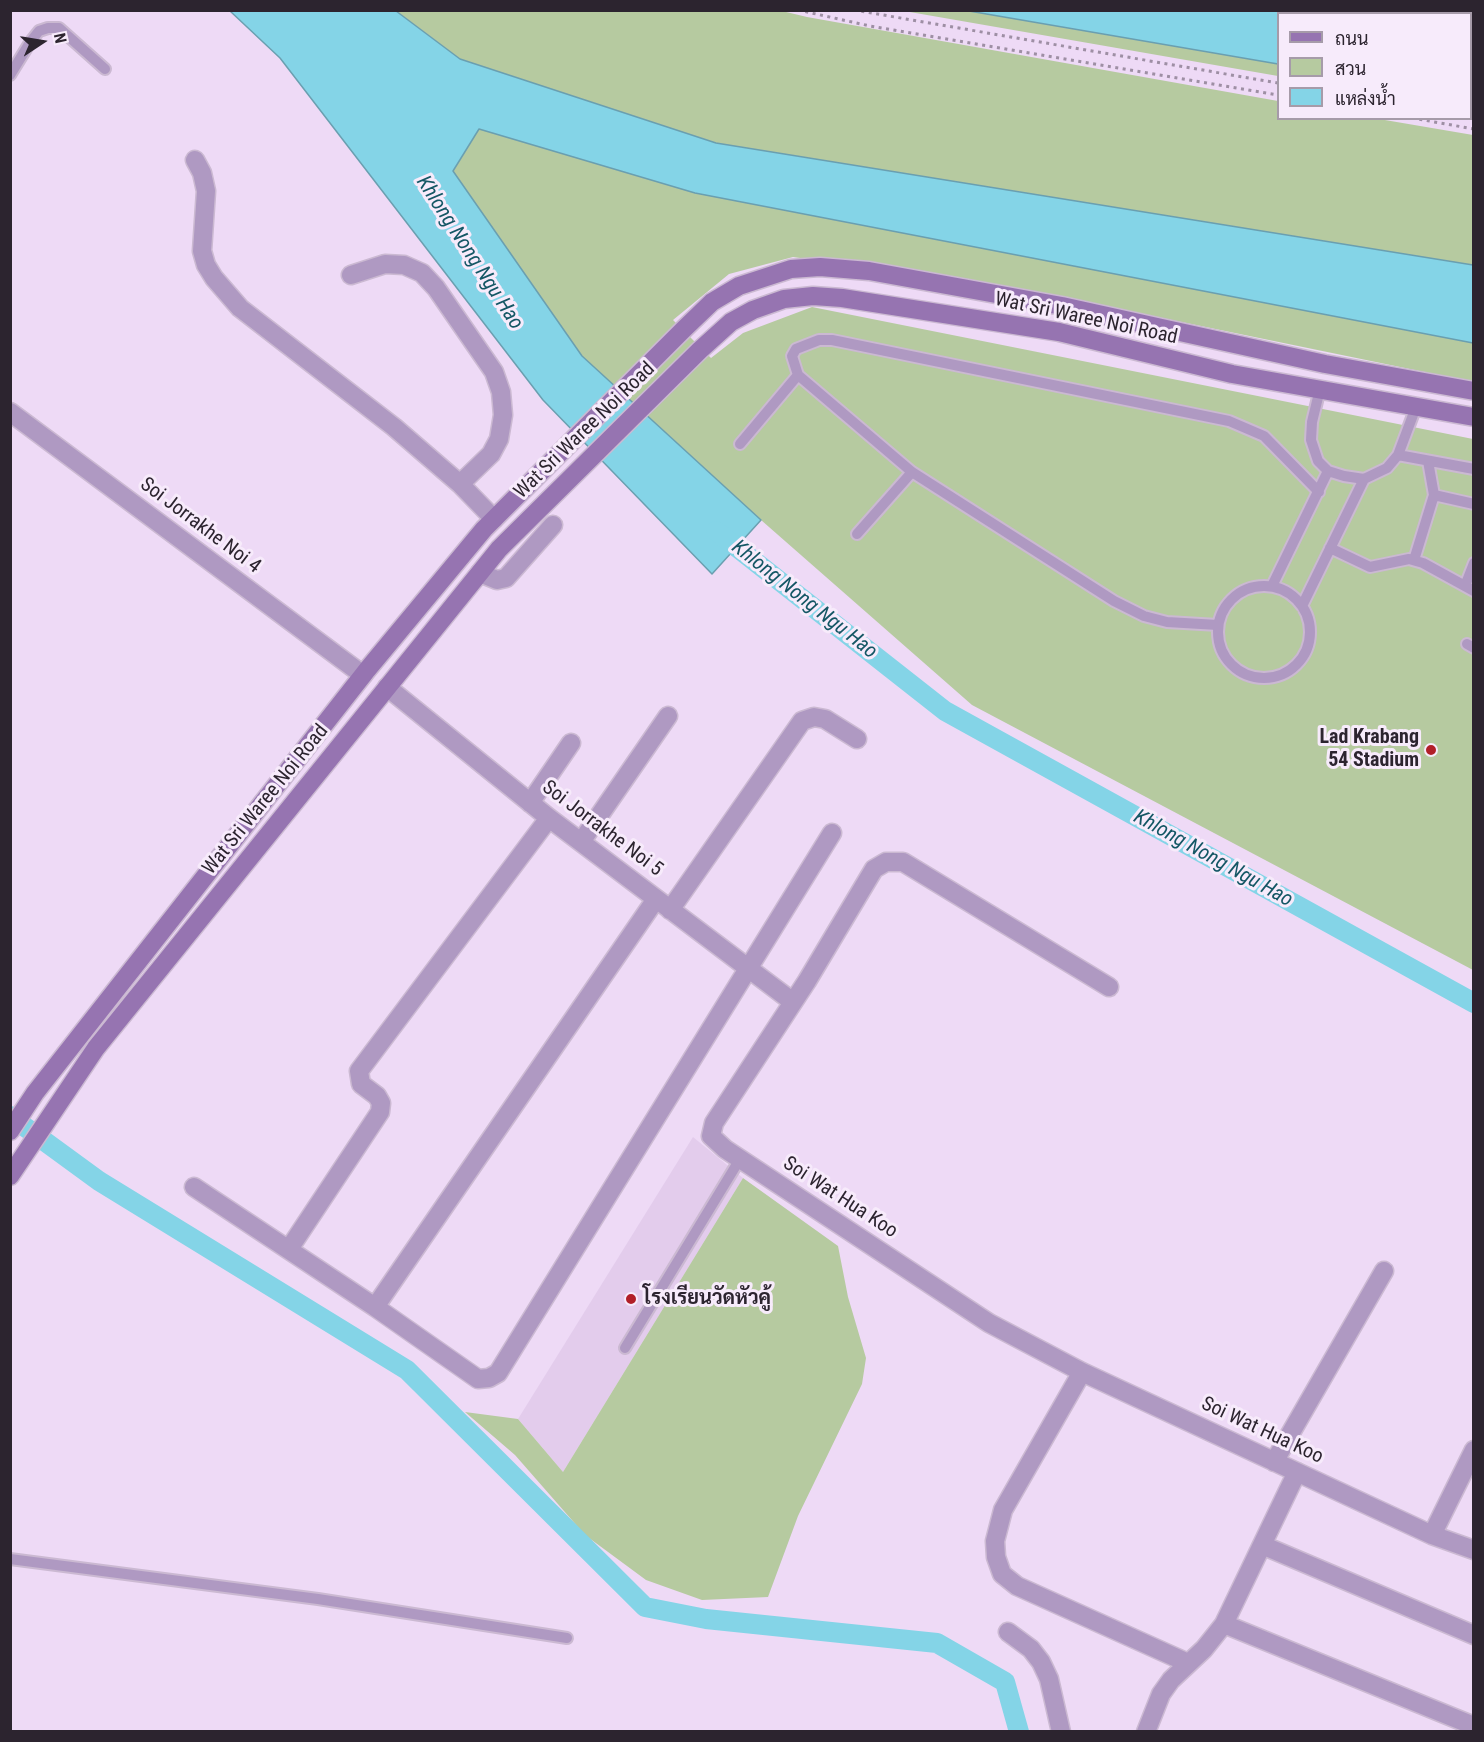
<!DOCTYPE html>
<meta charset="utf-8">
<style>
body{margin:0}
#map{position:relative;width:1484px;height:1742px;overflow:hidden;background:#eedaf6;font-family:"Roboto Condensed",Sarabun,sans-serif}
canvas{display:block}
.frame{position:absolute;inset:0;border:12px solid #2c242f;pointer-events:none}
.legend{position:absolute;left:1277px;top:12px;width:195px;height:108px;box-sizing:border-box;background:#f7ebfb;border:2px solid #a69ba9;margin:0;padding:8px 10px;list-style:none;font-size:18px;color:#2c242f}
.legend li{display:flex;align-items:center;gap:12px;height:30px}
.legend b{width:30px;border:2px solid #a69ba9}
.north{position:absolute;left:12px;top:12px;width:60px;height:60px;-webkit-text-stroke:4px #f7ebfb;paint-order:stroke;rotate:78deg;font-size:16px;font-weight:700;line-height:24px;text-align:center;color:#2c242f}
.north::after{content:'';display:block;margin:auto;width:21px;height:27px;background:#2c242f;clip-path:polygon(50% 0,100% 100%,50% 72%,0 100%)}
</style>
<div id="map">
<canvas width="1484" height="1742"></canvas>
<div class="frame"></div>
<ul class="legend">
<li><b style="height:8px;background:#9674b1"></b>ถนน</li>
<li><b style="height:16px;background:#b6caa0"></b>สวน</li>
<li><b style="height:16px;background:#84d4e7"></b>แหล่งน้ำ</li>
</ul>
<div class="north">N</div>
</div>
<script>
const g = document.querySelector('canvas').getContext('2d');
g.lineJoin = 'round';
function paint(path, color) { g.fillStyle = color; g.fill(path, 'evenodd'); }
const poly = rows => new Path2D(rows.map(r => 'M' + r).join(''));
function strokePath(path, color, width, dash) { g.strokeStyle = color; g.lineWidth = width; g.lineCap = dash ? 'butt' : 'round'; g.setLineDash(dash || []); g.stroke(path); }
function drawText(font, color, halo, rows, align = 'center') {
  g.font = font + ' "Roboto Condensed",Sarabun,sans-serif'; g.lineWidth = 6; g.setLineDash([]); g.textBaseline = 'middle'; g.strokeStyle = halo; g.fillStyle = color; for (const [text, x, y, turn = 0] of rows) {
    g.save(); g.translate(x, y); g.rotate((+turn || 0) * Math.PI / 180); g.textAlign = isNaN(turn) ? turn : align; if (halo) g.strokeText(text, 0, 0); g.fillText(text, 0, 0); g.restore();
  }
}
paint(poly([
 [693,1137,743,1178,563,1472,518,1419]
]), '#e3ccec');
paint(poly([
 [396,11,782,11,807,17,1278,101,1278,118,1379,119,1473,135,1473,265,716,143,460,59],
 [904,11,969,11,1278,64,1278,76],
 [479,129,695,193,1473,343,1473,382,1026,290,793,257,729,274,673,320,711,358,743,333,812,307,1473,439,1473,970,972,705,761,520,582,356,453,171],
 [743,1178,838,1246,848,1297,866,1358,862,1384,798,1516,768,1597,702,1600,646,1580,585,1535,515,1455,465,1412,518,1419,563,1472]
]), '#b6caa0');
const water = poly([
 [230,11,396,11,460,59,716,143,1473,265,1473,343,695,193,479,129,453,171,582,356,761,520,712,574,543,400,280,58,230,11],
 [969,11,1473,11,1473,98,1470,98,1470,14,1278,14,1278,64,969,11]
]);
paint(water, '#84d4e7');
strokePath(water, '#6a9fb0', 1.5);
strokePath(poly([
 [716,531,945,711,1474,1003],
 [10,1116,99,1181,407,1370,645,1607,706,1619,937,1643,1005,1682,1019,1732]
]), '#84d4e7', 20);
const lane = poly([
 [10,75,31,41,39,31,48,28,59,28,105,69],
 [1320,389,1312,422,1311,440,1318,461,1328,471,1344,476,1364,479,1387,468,1398,455,1416,407],
 [740,444,798,375],
 [1398,455,1474,469],
 [1434,495,1474,504],
 [857,534,912,472],
 [1330,548,1370,567,1409,559,1423,563,1474,591],
 [1414,560,1434,495,1428,461],
 [1272,586,1328,471],
 [1465,586,1474,563],
 '1218 632a46 46 0 1 1 92 0a46 46 0 1 1-92 0Z',
 [1302,606,1364,479],
 [1218,625,1167,622,1144,616,1114,601,912,472,798,375,792,356,796,349,819,340,832,340,1229,421,1264,436,1319,492],
 [1467,644,1474,648],
 [625,1348,740,1159],
 [10,1559,318,1599,567,1638]
]);
const street = poly([
 [195,160,202,173,206,191,202,251,206,265,214,278,240,308,394,427,460,484,494,519],
 [351,275,385,264,404,265,422,273,436,288,494,372,501,392,503,415,499,439,491,454,460,484],
 [10,412,363,675],
 [480,573,497,580,506,578,553,525],
 [387,687,549,818,793,1002],
 [530,803,571,743],
 [581,842,668,716],
 [670,910,802,721,814,717,825,719,857,739],
 [1109,987,903,862,886,862,874,869,807,981,714,1123,711,1136,725,1149,989,1323,1082,1372,1432,1535,1474,1550],
 [194,1187,375,1307,478,1379,489,1378,498,1373,832,833],
 [289,1249,380,1112,381,1103,377,1096,361,1084,359,1071,549,818],
 [375,1307,656,899],
 [1082,1372,1003,1510,995,1541,996,1557,1002,1574,1017,1586,1188,1663],
 [1274,1462,1384,1271],
 [1432,1535,1474,1450],
 [1262,1545,1474,1635],
 [1224,1624,1474,1726],
 [1008,1632,1031,1649,1041,1662,1049,1679,1061,1732],
 [1146,1732,1161,1694,1171,1680,1204,1649,1224,1624,1297,1472]
]);
const secondary = poly([
 [10,1131,35,1093,367,670,484,529,684,329,712,302,739,286,791,269,820,267,869,271,1062,306,1325,364,1474,391],
 [10,1176,96,1048,499,549,700,350,731,322,753,310,784,299,813,296,842,298,1059,332,1232,374,1474,417]
]);
strokePath(lane, '#cbb9d2', 14);
strokePath(street, '#cbb9d2', 21);
strokePath(secondary, '#cbb9d2', 21);
strokePath(poly([
 [798,10,870,26,1278,95],
 [854,10,1278,83],
 [1470,116,1474,116],
 [1412,118,1474,129]
]), '#9e8fa4', 3, [3, 4.5]);
strokePath(lane, '#af99c2', 10);
strokePath(street, '#af99c2', 18);
strokePath(secondary, '#9674b1', 18);
for (const [x, y, r, color] of [
 [1431,750,6,"#b11f28"],
 [631,1299,6,"#b11f28"]
]) { const dot = new Path2D(); dot.arc(x, y, r, 0, 2 * Math.PI); g.fillStyle = color; g.fill(dot); strokePath(dot, '#f7ebfb', 2); }
drawText('20px', '#2c242f', '#f7ebfb', [
 ["Wat Sri Waree Noi Road",1086,319,12],
 ["Wat Sri Waree Noi Road",585,431,-44],
 ["Soi Jorrakhe Noi 4",200,526,37],
 ["Wat Sri Waree Noi Road",266,800,-51],
 ["Soi Jorrakhe Noi 5",602,829,37],
 ["Soi Wat Hua Koo",840,1198,33],
 ["Soi Wat Hua Koo",1262,1431,25]
]);
drawText('bold 20px', '#2c242f', '#f7ebfb', [
 ["Lad Krabang",1419,738],
 ["54 Stadium",1419,761],
 ["โรงเรียนวัดหัวคู้",643,1299,"left"]
], 'right');
drawText('italic 21px', '#145765', '#f7ebfb', [
 ["Khlong Nong Ngu Hao",469,253,57],
 ["Khlong Nong Ngu Hao",804,600,38],
 ["Khlong Nong Ngu Hao",1213,859,29]
]);
</script>
